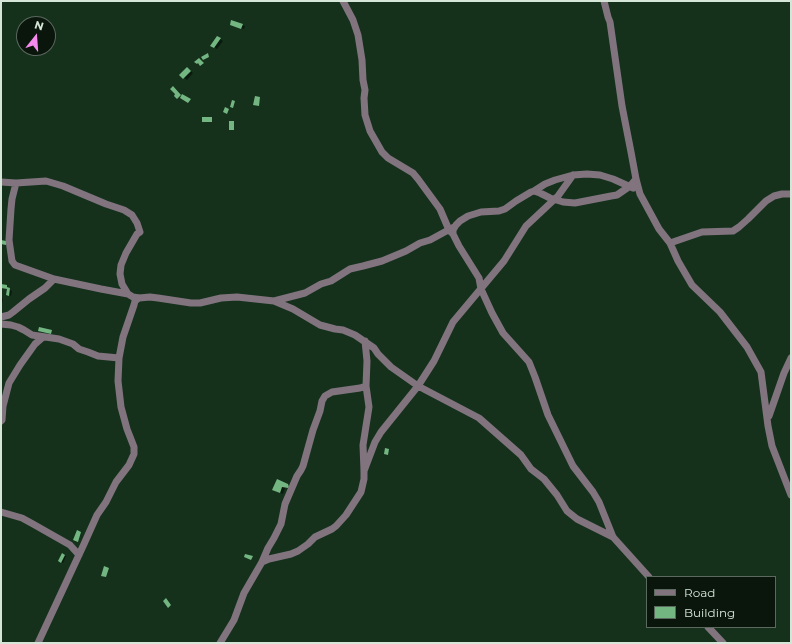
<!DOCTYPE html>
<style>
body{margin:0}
#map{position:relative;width:792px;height:644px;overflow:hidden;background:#15311c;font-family:Montserrat,sans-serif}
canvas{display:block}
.frame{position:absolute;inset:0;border:2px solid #d5e6d8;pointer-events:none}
.legend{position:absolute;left:646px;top:576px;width:130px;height:52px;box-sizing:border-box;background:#0a160c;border:1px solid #5b695e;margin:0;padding:5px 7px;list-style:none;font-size:12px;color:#d5e6d8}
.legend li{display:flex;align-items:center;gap:8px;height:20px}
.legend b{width:20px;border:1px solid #5b695e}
.north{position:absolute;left:16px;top:16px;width:40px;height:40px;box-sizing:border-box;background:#0a160c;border:1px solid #5b695e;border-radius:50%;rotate:17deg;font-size:11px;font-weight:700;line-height:16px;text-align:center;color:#d5e6d8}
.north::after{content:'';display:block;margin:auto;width:14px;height:18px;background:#f689ed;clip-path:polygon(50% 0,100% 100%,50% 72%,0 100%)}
</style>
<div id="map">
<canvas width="792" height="644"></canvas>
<div class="frame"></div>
<ul class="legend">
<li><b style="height:5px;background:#81747f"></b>Road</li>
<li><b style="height:11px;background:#73b682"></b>Building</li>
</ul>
<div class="north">N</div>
</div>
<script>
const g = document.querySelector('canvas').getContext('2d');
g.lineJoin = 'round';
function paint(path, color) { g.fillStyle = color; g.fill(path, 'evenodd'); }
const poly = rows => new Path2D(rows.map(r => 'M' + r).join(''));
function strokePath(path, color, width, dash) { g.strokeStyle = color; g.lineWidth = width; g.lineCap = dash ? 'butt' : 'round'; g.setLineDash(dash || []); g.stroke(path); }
paint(poly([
 [242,25,245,26,244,29,234,26],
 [217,37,223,41,217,49,211,45],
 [187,68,193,73,187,80,181,75],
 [1,285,7,286,9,288,9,289,12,291,11,296,7,294,8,289,1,288],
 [1,298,3,299,1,309],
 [286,483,290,487,287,488,285,488,283,494,276,491],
 [62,554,66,556,63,563,59,561]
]), '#0007');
paint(poly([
 [231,20,243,24,241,29,230,25],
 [217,36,221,38,214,48,210,46],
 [208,53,209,57,203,60,201,57],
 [199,58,204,63,200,66,198,63,197,64,194,62],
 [187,67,191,71,183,79,179,75],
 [173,86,181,95,177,99,174,96,175,94,170,89],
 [182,94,191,99,188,103,180,98],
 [255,96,260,97,259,106,253,105],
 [232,100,235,101,233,108,230,107],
 [225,107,229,109,227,114,223,112],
 [202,117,212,117,212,122,202,122],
 [229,121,234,121,234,130,229,130],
 [1,240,6,241,6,245,1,244],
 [1,284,7,285,7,287,10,288,9,296,6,295,7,289,1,288],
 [39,327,52,330,51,334,38,331],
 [385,448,389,449,388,455,384,454],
 [277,479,288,484,289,487,288,488,282,487,280,493,272,490],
 [77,530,81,532,78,542,73,540],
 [62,553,65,555,61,563,58,561],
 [245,554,253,556,251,560,244,557],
 [104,566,109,568,106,577,101,576],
 [166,598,171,605,168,608,163,601]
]), '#73b682');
strokePath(poly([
 [343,1,353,20,358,35,362,60,363,80,365,90,364,98,365,115,370,131,382,152,388,158,413,173,418,179,440,209,449,230,453,234],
 [604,1,608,17,610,22,622,106,631,152,636,179,640,194,659,229,670,243,678,261,692,285,720,312,747,347,761,372,768,426,772,446,791,495],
 [636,179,630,186,617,195,611,196,575,203,563,202,550,198,540,193,534,191,531,192,516,201,505,209,499,211,481,212,468,216,460,221,456,225,453,230,453,234,459,246,479,278,481,289,492,313,503,333,529,362,535,377,548,415,573,466,593,492,599,502,613,537,649,577],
 [1,182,16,183,46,181,63,186,106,204,124,210,132,215,137,223,140,232,137,234,126,253,121,265,120,274,122,284,128,294],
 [16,183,12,199,11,209,9,240,12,261,15,265,54,279],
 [534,191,545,184,555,180,573,175,587,174,600,175,613,179,633,188],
 [670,243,702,232,733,231,739,227,748,219,766,201,774,196,782,194,791,194],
 [274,301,305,293,321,284,331,281,350,269,363,266,382,261,406,251,420,243,430,240,452,228],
 [1,317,9,315,13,312,29,299,45,288,54,279,101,289,128,294,133,297,139,298,150,297,158,298,191,303,200,303,221,298,237,297,274,301,293,309,320,325,335,329,343,330,355,335,374,348,378,354,391,367,418,386,479,418,521,455,531,469,544,479,557,495,567,511,577,519,613,537],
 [1,324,11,325,18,327,24,330,32,335,59,339,73,344,79,349,88,352,98,356,119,358],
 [769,416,784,373,791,358],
 [1,421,2,420,3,406,9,383,20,365,35,344,43,337],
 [364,471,375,442,381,432,418,386,434,361,453,322,504,261,526,226,558,196,573,175],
 [1,512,22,518,33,524,70,545,79,555],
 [262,562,269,559,291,554,298,551,308,544,315,537,332,529,336,526,346,515,361,492,364,479,364,471,363,445,369,407,366,386,367,361,365,341],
 [708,627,723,643],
 [38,643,84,544,97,515,106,502,116,482,129,465,134,454,134,447,127,429,121,407,118,381,119,358,123,337,134,305,135,301,139,298],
 [220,643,234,620,244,593,262,562,268,548,274,538,281,524,285,504,297,476,301,470,303,466,313,430,320,411,322,401,325,396,332,392,360,388,366,386]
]), '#81747f', 7);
</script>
